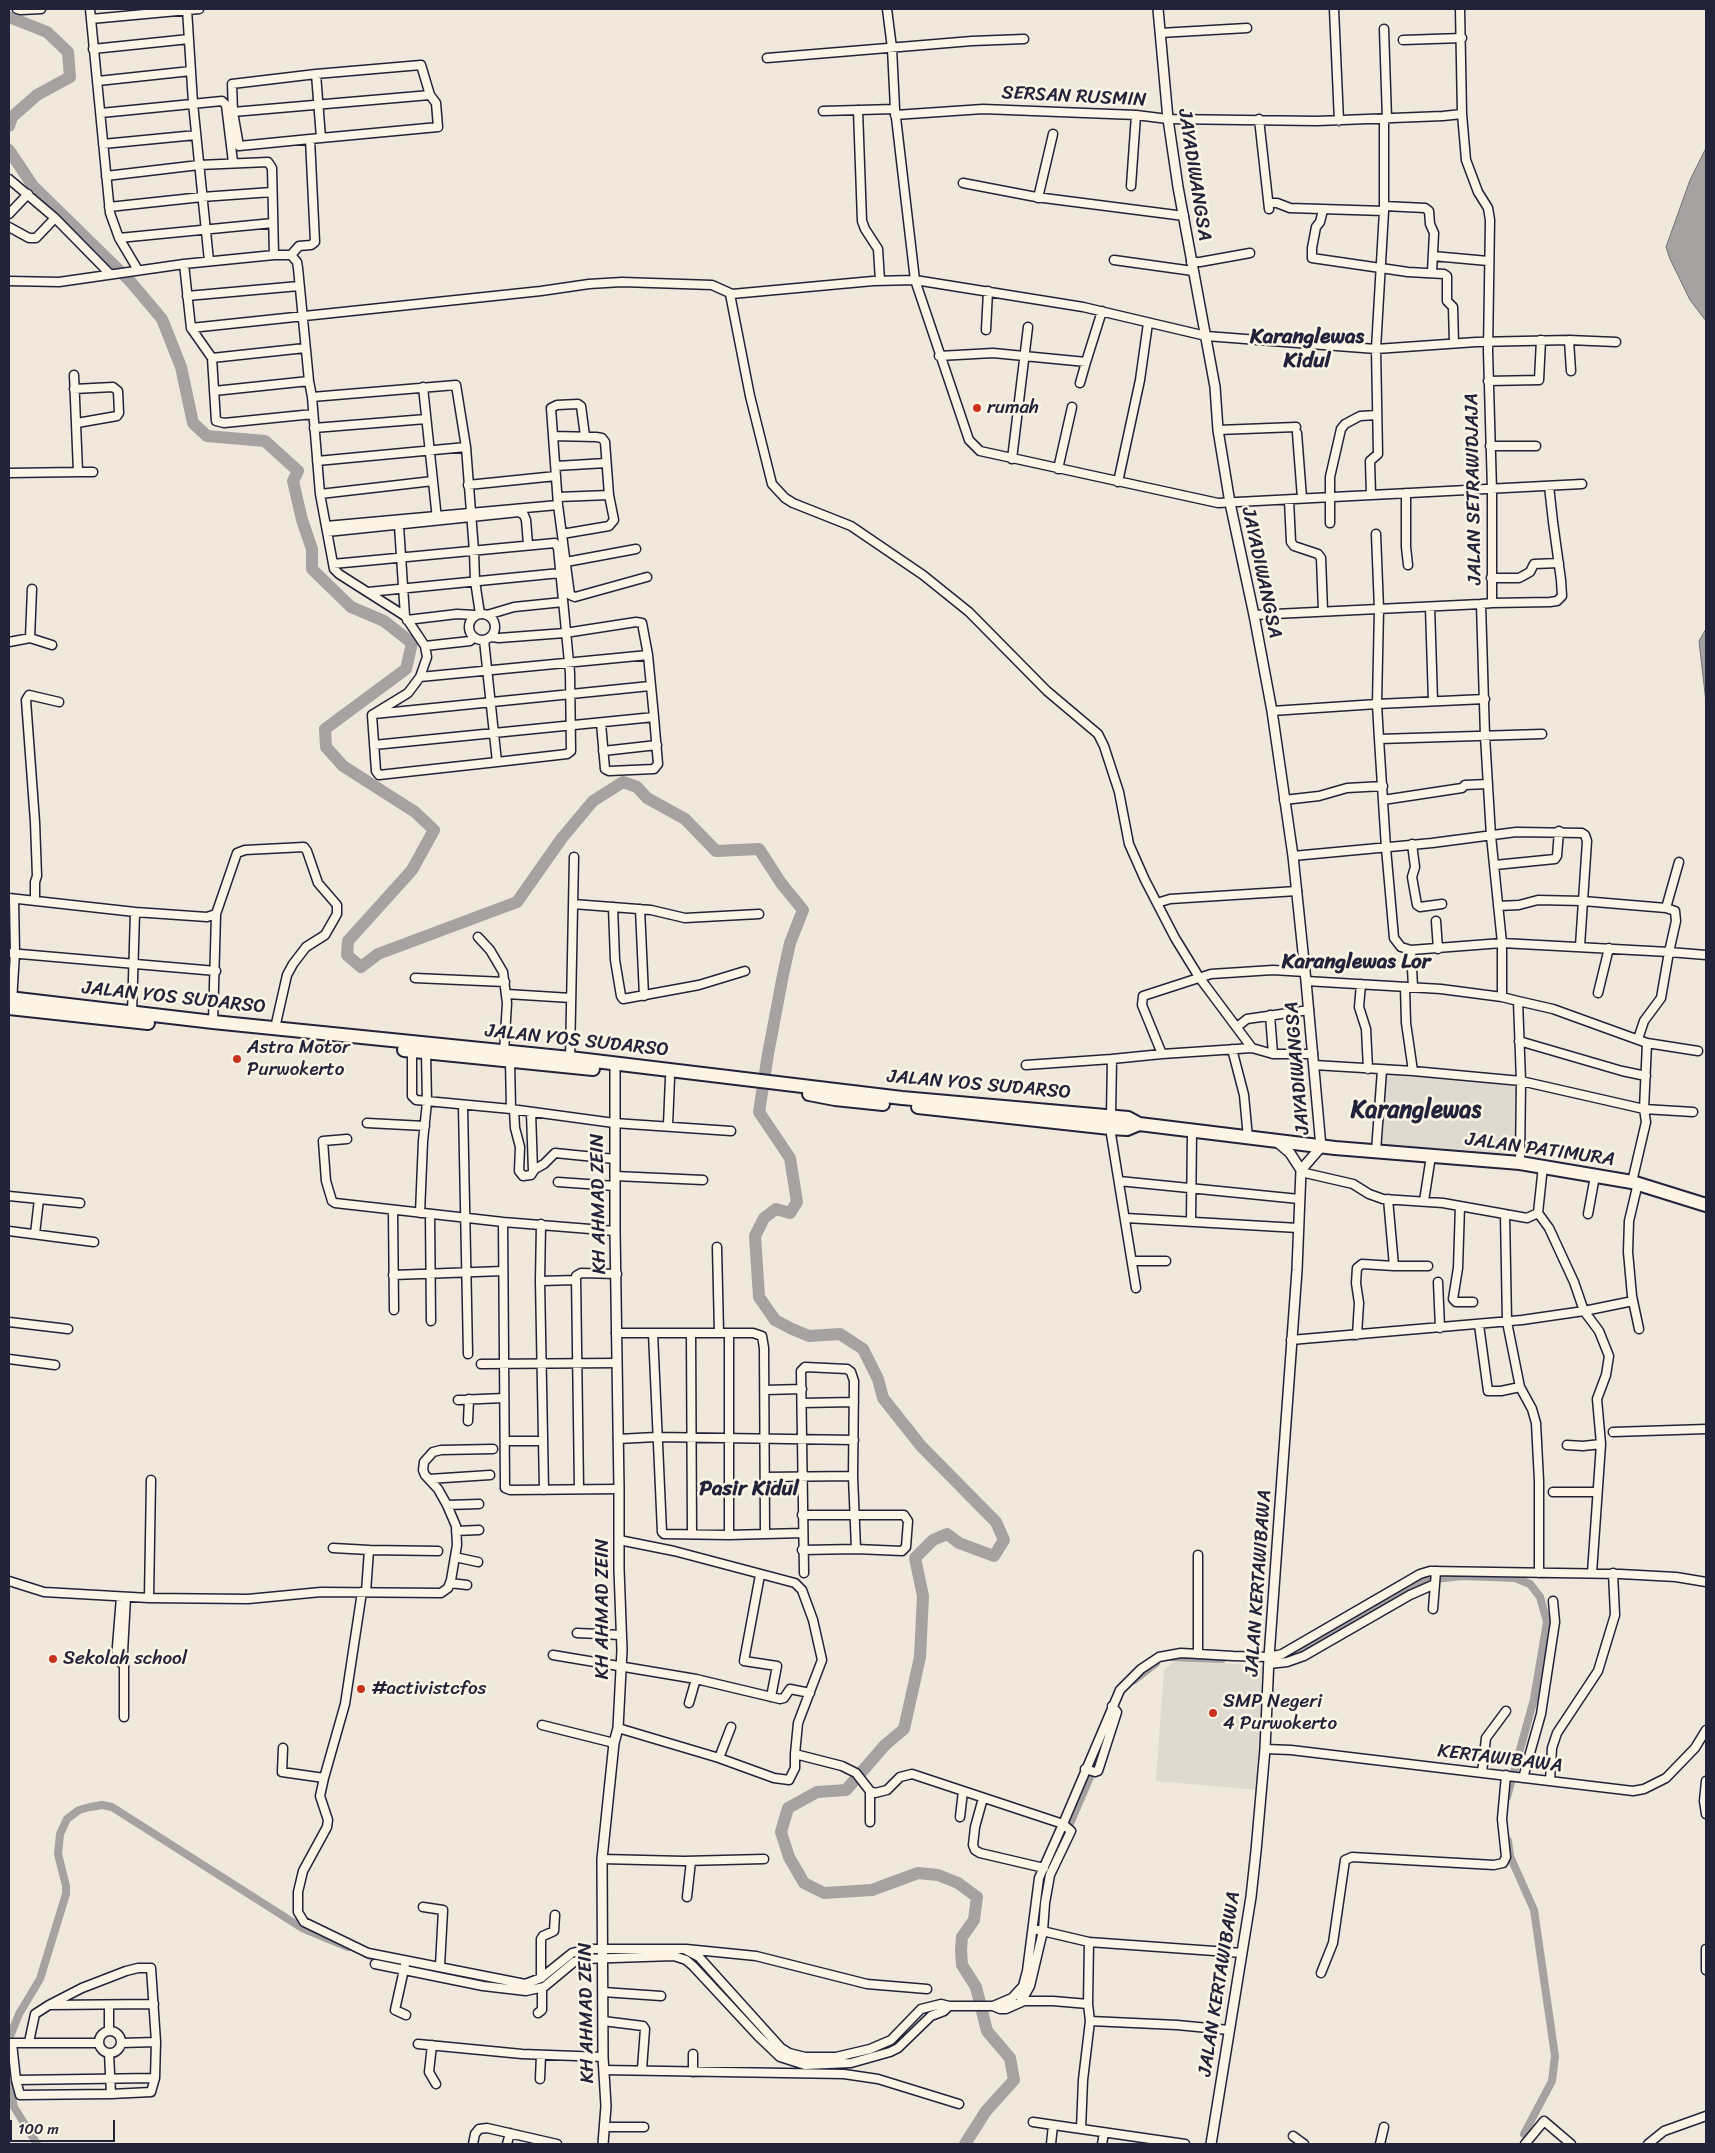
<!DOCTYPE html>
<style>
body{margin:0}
#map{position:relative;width:1715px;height:2153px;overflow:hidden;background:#efe8db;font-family:Sriracha,sans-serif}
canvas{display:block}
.frame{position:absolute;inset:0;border:10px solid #22223b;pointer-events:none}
.scale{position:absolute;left:10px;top:2120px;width:105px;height:22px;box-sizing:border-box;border:2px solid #22223b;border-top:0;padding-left:6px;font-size:15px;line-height:18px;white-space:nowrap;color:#22223b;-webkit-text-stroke:4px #fcf5e5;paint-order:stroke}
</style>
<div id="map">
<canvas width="1715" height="2153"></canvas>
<div class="frame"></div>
<div class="scale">100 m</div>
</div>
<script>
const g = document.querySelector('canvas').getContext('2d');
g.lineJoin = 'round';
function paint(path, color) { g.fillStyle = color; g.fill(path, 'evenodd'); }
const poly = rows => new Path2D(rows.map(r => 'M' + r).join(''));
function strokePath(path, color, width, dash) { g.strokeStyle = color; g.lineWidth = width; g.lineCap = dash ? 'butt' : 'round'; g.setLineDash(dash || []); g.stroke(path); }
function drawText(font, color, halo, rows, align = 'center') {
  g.font = font + ' Sriracha,sans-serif'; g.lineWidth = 5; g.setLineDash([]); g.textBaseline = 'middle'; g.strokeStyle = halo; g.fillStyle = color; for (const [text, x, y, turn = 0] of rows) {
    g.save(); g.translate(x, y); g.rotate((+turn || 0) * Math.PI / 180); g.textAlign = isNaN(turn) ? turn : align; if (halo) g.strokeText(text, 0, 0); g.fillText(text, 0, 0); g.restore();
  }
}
paint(poly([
 [1382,1071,1516,1082,1522,1133,1520,1163,1379,1150],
 [1181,1661,1268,1666,1260,1790,1156,1781,1164,1670,1172,1663]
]), '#e0d9cf');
const water = poly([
 [1706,148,1706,321,1690,300,1670,259,1666,247,1690,180,1706,148],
 [1706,629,1706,702,1699,641,1706,629]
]);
paint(water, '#a6a2a2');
strokePath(water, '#716f79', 1);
strokePath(poly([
 [1169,1657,1222,1659],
 [1291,1658,1426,1580,1462,1576,1515,1578,1530,1584,1540,1597,1547,1622,1534,1699,1507,1797],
 [1134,1680,1156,1663],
 [1508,1841,1510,1856,1534,1910,1555,2056,1552,2081,1524,2134],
 [672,1952,690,1958,734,2005],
 [366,1954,376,1959,521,1987],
 [1032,1962,1040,1923,1043,1887,1090,1777,1107,1729],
 [532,1987,547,1980,573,1958,590,1954,638,1953],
 [9,2039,19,2014,40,1979,66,1894,66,1886,58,1854,60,1834,67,1819,79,1810,90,1807,102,1805,112,1807,302,1928,348,1947],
 [833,2061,852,2058,891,2043],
 [9,2085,14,2107,37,2144]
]), '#a6a2a2', 8);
strokePath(poly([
 [9,17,47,32,68,52,70,77,37,95,12,117,9,126],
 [9,150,33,186,130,281,162,319,181,367,193,423,207,436,265,441,298,471,293,481,302,520,312,549,312,569,351,607,384,621,412,643,406,669,325,729,326,747,343,766,415,812,434,830,412,870,348,941,347,955,361,967,378,954,517,902,562,838,593,801,623,782,637,787,647,798,685,819,716,851,759,849,781,883,803,910,790,943,783,975,768,1054,759,1112,790,1158,797,1202,790,1213,776,1209,764,1218,755,1236,759,1297,775,1320,792,1329,809,1336,840,1334,863,1349,878,1379,883,1398,921,1446,996,1522,1004,1540,994,1556,959,1543,947,1534,933,1540,915,1558,923,1596,920,1657,904,1729,885,1745,846,1790,817,1792,788,1808,781,1832,789,1857,804,1883,824,1893,872,1890,918,1873,938,1875,958,1883,977,1897,974,1920,962,1937,961,1950,962,1965,976,1987,987,2031,1010,2058,1014,2080,986,2111,965,2144]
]), '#a6a2a2', 12);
const minor = poly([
 [17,9,21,10,41,9],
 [90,9,110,213,119,238,138,270],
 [187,9,193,103,209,261],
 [887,9,892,48,895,109,915,280,969,440,980,451,1218,503,1582,484],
 [1334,9,1339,121],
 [1460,9,1462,114,1466,160,1478,192,1488,208,1490,220,1488,351,1492,490,1492,603,1481,604,1485,736,1491,836,1502,943,1502,997,1518,1001,1521,1081,1520,1163],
 [91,19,199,9],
 [1384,29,1387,119],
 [1160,33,1247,28],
 [1403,40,1462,38],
 [93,49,189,39],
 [767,58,972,41,1024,39],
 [98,81,191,71],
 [858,110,862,221,865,229,878,249,880,281],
 [823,111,895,109],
 [233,112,430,95],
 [101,113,222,101,226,105,233,162],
 [895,115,983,109,1136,115,1168,119,1317,121,1443,116,1462,114],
 [1259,119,1269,209],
 [310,139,239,146,233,112,232,84,316,74,421,65,430,95,436,103,438,127,321,138],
 [103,144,196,135],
 [106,176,199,165,268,162,272,168,274,255],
 [9,179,55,218,110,274],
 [963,183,1036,197,1184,216],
 [1131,186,1136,115],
 [1038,198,1053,134],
 [1269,203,1277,203,1290,208,1384,211],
 [1384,206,1425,208,1429,211,1430,224,1434,233,1432,272],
 [109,207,202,197,272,192],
 [1323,210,1320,222,1316,227,1312,248,1312,258,1408,272,1444,274,1447,276,1447,301,1453,307,1454,343],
 [9,214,28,194],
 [9,227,29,238,36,238,55,218],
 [119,238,273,223],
 [291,255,299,246,311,245,315,242,310,139,321,138,316,74],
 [1433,256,1488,261],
 [1114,260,1193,271],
 [1191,262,1200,262,1250,253],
 [184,264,191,328,212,358,216,421,224,423,313,414],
 [9,281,59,282,184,264,274,255,291,255,297,262,298,268,309,381,312,397,320,494,334,569,339,574,405,616,425,646,427,657,420,677,408,693,372,715,376,771,379,775,497,762,484,640],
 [730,294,750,396,772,484,785,498,793,503,851,526,923,575,969,612,1047,691,1098,734,1104,746,1119,792,1129,844,1145,880,1175,938,1199,977,1252,1048],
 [187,296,299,286],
 [191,328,541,291,589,284,622,282,712,285,732,294,873,281,915,280,1083,307,1206,336,1376,349,1476,342,1569,340,1571,371],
 [986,330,988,291],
 [1569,340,1616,342],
 [939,356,993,353,1086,362,1102,311],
 [212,358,305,348],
 [74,375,78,472,93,472],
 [1488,381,1539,380,1541,340],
 [1080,383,1086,362],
 [423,387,437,519],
 [74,389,113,387,118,391,119,413,117,416,77,423],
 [214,391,309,381],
 [312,397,456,385,466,447,474,551,475,581,480,614],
 [314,428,426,419],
 [1218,430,1296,427],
 [1297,433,1302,498],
 [553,436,596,437,602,438,605,442,609,495,614,520,609,526,562,534],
 [585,436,581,406,578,404,557,405,551,408,558,505,570,595,575,597,647,577],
 [1490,446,1536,446],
 [1012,459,1028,327],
 [317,461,466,447],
 [556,466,606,463],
 [1058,469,1072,407],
 [9,473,78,472],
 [1118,482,1140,380,1148,323],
 [468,485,556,476],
 [1406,493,1406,547,1408,565],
 [320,494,433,481],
 [1371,495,1370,461,1378,454,1376,349,1384,211,1384,119],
 [558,497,609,495],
 [1289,500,1291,542,1294,546,1318,554,1321,558,1323,611],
 [1330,523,1330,477,1341,429,1345,424,1360,416,1377,415],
 [326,526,558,505],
 [399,526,405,616],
 [327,532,519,512,524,515,526,520,528,544],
 [1376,534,1379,609,1377,704,1485,699],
 [566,562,636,549],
 [333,564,555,543,558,548,570,673,571,751,567,754,497,762],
 [1491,578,1519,578,1530,572,1534,564,1559,563],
 [368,592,560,573],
 [1492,603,1550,602,1557,601,1562,596,1561,580,1553,522,1549,486],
 [1430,607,1433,701],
 '469 627a13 13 0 1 1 26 0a13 13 0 1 1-26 0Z',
 [487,615,514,607,563,602],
 [1254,615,1481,604],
 [407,620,457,614,475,615],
 [30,638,32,589],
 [9,642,30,638,52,645],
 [425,646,470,641,473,638],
 [420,677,648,655],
 [1272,711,1377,704,1379,739],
 [374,714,650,686],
 [601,723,605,769,609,771,654,769,658,764,654,717],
 [1542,734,1379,739,1386,848,1394,938,1401,947,1411,950,1502,943,1669,952,1661,998,1644,1021,1638,1039],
 [374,745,654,717,648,655,642,623,636,622,565,633,499,638,491,637],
 [603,751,657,745],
 [1284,800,1319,796,1347,788,1383,786],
 [1383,800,1462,788,1465,785,1488,784],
 [1412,844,1415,867,1412,877,1417,905,1420,907,1442,904],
 [1293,856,1432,843,1516,832,1582,833,1585,835,1587,841,1580,946],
 [1679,862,1666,908,1675,911,1676,921,1669,952,1706,955],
 [1495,865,1555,859,1557,856,1559,831],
 [9,898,135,912,207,917,216,914,237,853,245,850,304,847,307,851,318,883,337,905,337,914,325,935,306,947,293,964,287,975,275,1028],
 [35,901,35,882,37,876,35,822,26,700,29,695,59,702],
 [1157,903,1170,899,1297,891],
 [573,904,651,910,685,918,759,914],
 [1498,906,1519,905,1538,900,1583,901,1666,908],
 [613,907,615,960,621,996,623,999,699,985,745,971],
 [640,909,644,996],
 [1436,921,1438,949],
 [478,937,490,950,503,972,507,1003,504,1052],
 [1411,950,1413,987],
 [9,953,216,971],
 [415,978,505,982],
 [1306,981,1441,989,1502,997],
 [1361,984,1359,1007,1366,1029,1368,1069],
 [1405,987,1406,1023,1413,1071],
 [1598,993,1609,948],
 [507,994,571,998],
 [1518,1001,1553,1009,1647,1043,1644,1109,1646,1122,1632,1182],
 [12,1002,15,953,14,899],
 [132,1013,135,912],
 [1270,1015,1273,1054],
 [213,1022,216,914],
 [1237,1027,1247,1019,1309,1010],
 [1519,1041,1622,1071,1646,1076],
 [1647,1043,1698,1051],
 [1232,1049,1244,1095,1248,1138],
 [412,1051,412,1096,416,1100,511,1109],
 [1162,1054,1252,1048,1273,1054,1313,1054],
 [570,1058,574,857],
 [510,1061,511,1109,614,1123,731,1131],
 [1026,1065,1112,1059],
 [1314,1065,1413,1071,1521,1081,1644,1109,1693,1112],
 [463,1106,468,1354],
 [514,1110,515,1128,520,1147,519,1171,523,1176,531,1175,535,1169,544,1164,555,1153,615,1159],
 [531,1112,533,1171],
 [1111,1116,1112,1059,1162,1054,1142,1005,1143,996,1211,974,1273,970,1305,972],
 [367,1123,425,1126],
 [668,1125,670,1078],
 [1110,1128,1136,1288],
 [347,1139,323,1141,326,1181,332,1201,335,1203,503,1222,615,1231],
 [1376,1151,1382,1070],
 [1301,1172,1353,1184,1369,1194,1383,1199,1443,1203,1527,1218,1538,1213,1543,1166],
 [615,1176,703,1180],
 [1119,1181,1299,1199],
 [558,1182,615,1186],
 [1638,1183,1629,1221,1628,1252,1632,1296,1639,1329],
 [9,1196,80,1203],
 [1388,1199,1394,1266,1428,1266],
 [1424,1201,1431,1156],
 [1460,1206,1458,1268,1453,1299,1456,1302,1473,1302],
 [393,1210,394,1310],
 [420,1213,423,1141,427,1102,426,1053],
 [1538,1213,1549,1228,1574,1282,1584,1311,1599,1331,1609,1356,1606,1375,1597,1399,1601,1444,1592,1573],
 [430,1214,431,1321],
 [1505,1214,1507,1322,1520,1387,1532,1409,1536,1423,1539,1481,1539,1573],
 [1588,1214,1595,1176],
 [1126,1218,1298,1228],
 [1191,1221,1192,1131],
 [503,1222,505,1488,510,1490,619,1489],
 [541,1224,540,1281,544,1490],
 [9,1231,94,1242],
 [35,1234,39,1199],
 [717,1247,719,1333],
 [1133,1261,1166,1261],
 [393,1275,503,1271],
 [540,1281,576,1280],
 [1438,1282,1440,1328],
 [9,1322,68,1329],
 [1479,1325,1488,1391,1501,1391,1520,1387],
 [616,1333,753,1333,762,1336,764,1348,765,1534],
 [653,1333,662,1532,664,1534,729,1535,802,1533],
 [691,1333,692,1533],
 [729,1333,729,1535],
 [1357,1335,1359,1303,1356,1283,1357,1268,1362,1264,1394,1266],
 [1291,1340,1522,1320,1584,1311,1633,1301],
 [9,1359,55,1365],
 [481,1364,617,1363],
 [765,1390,802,1389],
 [458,1400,504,1398],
 [802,1403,854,1402],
 [468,1421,469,1399],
 [1613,1432,1706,1429],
 [618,1439,656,1437,854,1440],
 [505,1441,542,1441],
 [1567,1445,1583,1446,1601,1444],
 [765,1477,853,1476],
 [429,1479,490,1475],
 [579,1489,576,1276,581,1273,617,1274],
 [1553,1492,1597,1492],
 [447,1505,479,1504],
 [802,1515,904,1515,908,1521,906,1547,902,1551,856,1549,802,1550],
 [456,1531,479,1530],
 [333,1548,369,1550],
 [1198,1555,1198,1654],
 [455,1557,478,1562],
 [804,1573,801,1371,805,1367,847,1369,851,1372,854,1381,853,1476,856,1549],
 [760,1575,744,1661,777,1666,771,1697],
 [9,1581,44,1592,149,1598,248,1599,321,1592,441,1593,448,1588,451,1580,457,1545,456,1526,447,1505,438,1489,425,1475,423,1470,424,1462,433,1452,441,1450,493,1449],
 [450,1583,467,1585],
 [366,1592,369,1550,438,1551],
 [121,1597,116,1659,124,1665,124,1717],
 [149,1598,151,1480],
 [1433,1609,1435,1584],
 [577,1633,621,1635],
 [123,1652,126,1597],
 [553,1655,696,1679,689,1703],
 [1269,1664,1287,1662,1304,1656,1410,1595,1435,1584,1436,1571],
 [696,1679,780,1699,784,1698,790,1689,810,1693],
 [542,1725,614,1743],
 [618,1728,719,1758,774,1778,789,1780,795,1768,795,1754,798,1723,822,1660,813,1620,802,1590,795,1583,674,1551,619,1540],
 [283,1748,282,1772,324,1778,345,1704,362,1592],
 [1265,1749,1291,1750,1633,1791,1644,1789,1666,1778,1695,1748,1706,1730],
 [795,1754,842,1766,856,1773,870,1791,875,1793,887,1790,900,1777,912,1774,1063,1824,1120,1690,1141,1669,1159,1657,1181,1653,1233,1656,1269,1657,1282,1654,1420,1574,1430,1571,1620,1574,1676,1577,1706,1582],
 [719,1758,731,1727],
 [1085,1769,1095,1772,1098,1771,1117,1712,1112,1706],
 [1482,1772,1486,1738,1506,1711],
 [324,1778,320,1796,328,1820,327,1827,303,1871,298,1892,298,1912,304,1922,368,1953,525,1984,541,1978,572,1953,587,1949,684,1949,699,1957,781,2048,789,2053,805,2057,836,2057,870,2049,891,2040,921,2009,941,2004,949,2006],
 [1523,1778,1541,1714,1555,1622,1553,1601],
 [1550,1781,1552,1748,1557,1733,1598,1671,1615,1615,1613,1573],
 [1706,1781,1704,1801,1706,1814],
 [870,1791,870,1822],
 [983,1798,975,1827,973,1845,975,1850,980,1853,1044,1868],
 [960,1817,963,1791],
 [602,1859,684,1861,764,1859],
 [687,1897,691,1861],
 [423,1907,443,1910,440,1966],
 [1038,1930,1089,1942,1242,1953],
 [686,1949,756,1956,867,1984,927,1989],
 [1706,1949,1706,1970],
 [375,1964,483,1986,526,1991,544,1987,574,1962,583,1959,674,1956,686,1960,693,1966,758,2036,780,2057,805,2065,851,2063,890,2052,898,2048,931,2016,944,2011,949,2006,993,2006,1000,2009,1006,2009,1024,2001],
 [405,1965,395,2010,406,2015],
 [1321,1973,1333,1943,1345,1860,1352,1857,1494,1865,1503,1863,1506,1857,1502,1819,1506,1775],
 [541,1978,541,1939,543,1936,554,1931,555,1915],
 [603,1992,661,1996],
 [1021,1998,1024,2001,1053,2001,1088,2004,1090,2021,1177,2025,1229,2030],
 [1088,2004,1089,1942],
 [109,2005,109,2031],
 [993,2006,1012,1998,1023,1986,1027,1971,1039,1878,1063,1824,1071,1831,1050,1875,1045,1903,1043,1931,1030,1986,1022,2000],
 [538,2013,542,2010,542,1988],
 [603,2021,643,2026,645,2029,642,2069],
 '99 2042a11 11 0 1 1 22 0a11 11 0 1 1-22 0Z',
 [29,2042,35,2014,49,2005,154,2004],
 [9,2043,99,2043],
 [12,2043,16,2080,20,2095,111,2094,151,2092,155,2078,156,2042,151,1968,138,1968,126,1971,82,1988,49,2005],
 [121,2043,156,2042],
 [418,2044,522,2054,603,2057],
 [432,2045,429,2072,436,2084],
 [109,2053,111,2094],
 [604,2070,844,2074,878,2079,959,2104],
 [693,2072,693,2054],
 [540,2079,541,2055],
 [16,2080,155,2078],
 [1033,2122,1185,2144],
 [606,2127,644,2127],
 [1081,2129,1083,2080,1090,2021],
 [1293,2136,1304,2144],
 [473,2144,475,2134,479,2129,487,2128,557,2144],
 [507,2144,510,2133],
 [1051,2144,1053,2125],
 [1102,2144,1104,2133],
 [1380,2144,1384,2127],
 [1525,2144,1544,2121,1571,2144],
 [1648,2144,1664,2131,1706,2116]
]);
const tertiary = poly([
 [1158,9,1168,119,1178,187,1215,387,1218,430,1230,503,1254,615,1272,711,1293,856,1306,981,1321,1147,1301,1170,1297,1270,1269,1657,1265,1749,1256,1851,1251,1897,1211,2144],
 [1276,1141,1290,1153,1301,1170],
 [603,2144,606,2106,603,2057,602,1859,614,1743,618,1728,622,1650,619,1569,619,1489,615,1231,615,1064]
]);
const trunk = poly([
 [9,998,213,1022,570,1058,902,1098,1128,1118,1139,1124,1335,1148,1520,1163,1632,1182,1706,1205],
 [9,1008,148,1023],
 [404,1050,593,1069],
 [809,1094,835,1099,883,1104],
 [918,1107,1110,1128,1127,1129,1139,1124]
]);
strokePath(minor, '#22223b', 11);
strokePath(tertiary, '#22223b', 12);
strokePath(trunk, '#22223b', 16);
strokePath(minor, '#fcf5e5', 8);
strokePath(tertiary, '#fcf5e5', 9);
strokePath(trunk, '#fcf5e5', 12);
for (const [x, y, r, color] of [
 [977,408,5,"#c8321e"],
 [237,1059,5,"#c8321e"],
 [53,1659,5,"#c8321e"],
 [361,1689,5,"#c8321e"],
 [1213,1713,5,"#c8321e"]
]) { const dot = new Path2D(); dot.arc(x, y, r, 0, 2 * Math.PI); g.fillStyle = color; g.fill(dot); strokePath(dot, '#fcf5e5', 2); }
drawText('19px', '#22223b', '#fcf5e5', [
 ["SERSAN RUSMIN",1074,97,3],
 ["JAYADIWANGSA",1194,175,81],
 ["JALAN SETRAWIDJAJA",1474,489,-91],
 ["JAYADIWANGSA",1261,573,78],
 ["JALAN YOS SUDARSO",174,998,6],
 ["JALAN YOS SUDARSO",577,1041,6],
 ["JAYADIWANGSA",1298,1068,-95],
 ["JALAN YOS SUDARSO",979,1085,5],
 ["JALAN PATIMURA",1540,1150,8],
 ["KH AHMAD ZEIN",599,1204,-91],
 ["JALAN KERTAWIBAWA",1259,1583,-86],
 ["KH AHMAD ZEIN",603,1609,-90],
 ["KERTAWIBAWA",1500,1759,7],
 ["JALAN KERTAWIBAWA",1220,1984,-81],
 ["KH AHMAD ZEIN",587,2013,-91]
]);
drawText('19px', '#22223b', '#fcf5e5', [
 ["rumah",987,408],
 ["Astra Motor",247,1048],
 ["Purwokerto",247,1070],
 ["Sekolah school",63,1659],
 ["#activistcfos",371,1689],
 ["SMP Negeri",1223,1702],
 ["4 Purwokerto",1223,1724]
], 'left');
drawText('bold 21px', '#22223b', '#fcf5e5', [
 ["Karanglewas",1307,338],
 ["Kidul",1307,362],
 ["Karanglewas Lor",1356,963],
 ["Pasir Kidul",749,1490]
]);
drawText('bold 24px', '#22223b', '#fcf5e5', [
 ["Karanglewas",1416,1111]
]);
</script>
